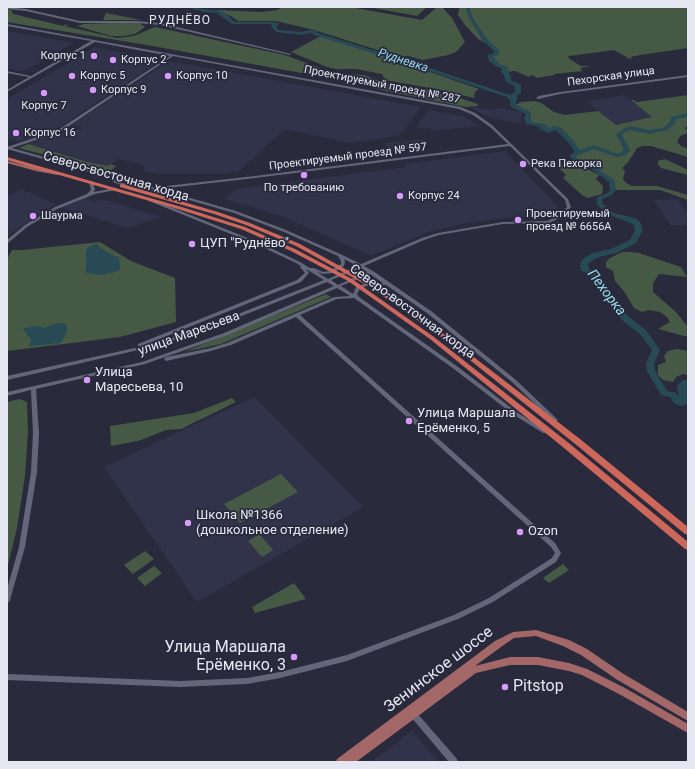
<!DOCTYPE html>
<meta charset="utf-8">
<style>
body{margin:0}
#map{position:relative;width:695px;height:769px;overflow:hidden;background:#292b3c;font-family:Roboto,sans-serif}
canvas{display:block}
.frame{position:absolute;inset:0;border:8px solid #e5e7f3;pointer-events:none}
</style>
<div id="map">
<canvas width="695" height="769"></canvas>
<div class="frame"></div>
</div>
<script>
const g = document.querySelector('canvas').getContext('2d');
g.lineJoin = 'round';
function paint(path, color) { g.fillStyle = color; g.fill(path, 'evenodd'); }
const poly = rows => new Path2D(rows.map(r => 'M' + r).join(''));
function strokePath(path, color, width, dash) { g.strokeStyle = color; g.lineWidth = width; g.lineCap = dash ? 'butt' : 'round'; g.setLineDash(dash || []); g.stroke(path); }
function drawText(font, color, halo, rows, align = 'center') {
  g.font = font + ' Roboto,sans-serif'; g.lineWidth = 3.5; g.setLineDash([]); g.textBaseline = 'middle'; g.strokeStyle = halo; g.fillStyle = color; for (const [text, x, y, turn = 0] of rows) {
    g.save(); g.translate(x, y); g.rotate((+turn || 0) * Math.PI / 180); g.textAlign = isNaN(turn) ? turn : align; if (halo) g.strokeText(text, 0, 0); g.fillText(text, 0, 0); g.restore();
  }
}
paint(poly([
 [7,31,74,43,26,70,21,71,7,68],
 [95,47,162,60,54,131,44,129,34,135,37,136,19,142,7,139,7,99],
 [169,61,421,107,400,135,350,143,285,129,238,172,233,171,228,174,157,174,144,171,144,167,142,164,118,159,108,166,87,162,28,144,57,134,81,129,83,127,72,125],
 [624,95,653,117,615,125,587,102],
 [475,107,491,110,501,108,522,112,521,122,518,123,490,118,471,108],
 [429,110,463,116,480,126,432,131,429,128,415,129],
 [423,139,427,146,389,151,385,143],
 [505,151,558,207,555,211,546,216,506,218,461,224,429,232,373,255,369,255,279,215,225,199,237,189,406,167,404,164],
 [21,189,56,204,7,236,7,197],
 [86,197,94,202,101,199,162,217,128,228,60,207],
 [678,199,688,215,688,225,671,226,654,200],
 [254,397,363,507,197,602,104,467],
 [412,731,439,762,371,762]
]), '#30334a');
paint(poly([
 [282,7,350,7,422,20,437,7,442,7,452,18,465,42,456,52,448,55,423,60,408,56,400,57,314,30,276,21,238,21,231,16,216,10,261,12,278,10],
 [368,7,427,7,417,16],
 [461,7,688,7,688,48,640,55,630,57,632,58,630,59,614,50,569,56,568,58,581,66,590,66,580,68,583,71,554,74,555,75,536,78,536,77,531,75,529,77,515,71,505,72,499,66,489,61,489,59,497,54,495,48,478,39,465,25,458,15,459,9],
 [7,10,11,10,13,14,63,26,66,24,68,26,64,26,117,38,134,36,155,27,285,55,333,73,364,75,395,86,426,89,460,98,478,104,478,106,466,107,381,90,357,83,147,45,7,22],
 [106,13,141,20,142,20,103,20],
 [138,22,145,27,135,34,123,36,111,36,77,26,84,24],
 [321,36,404,63,479,89,475,92,474,98,436,89,385,80,382,74,356,69,336,69,327,67,291,52],
 [688,95,688,126,684,128,688,130,688,133,680,136,677,142,681,146,688,149,688,157,651,146,643,146,637,148,629,161,622,168,625,171,623,179,626,183,632,186,657,186,688,195,688,200,660,190,613,190,612,180,589,165,575,161,573,155,579,153,573,146,572,142,558,128,554,128,548,131,542,128,545,126,528,123,527,118,529,113,513,106,521,102,535,101,541,103,554,112,565,115,598,111,616,125,652,117,631,100,634,100,637,102],
 [28,144,87,162,108,166,110,164,116,166,109,172,19,148],
 [665,159,688,170,688,175,661,168,658,164,658,161],
 [563,164,587,169,599,175,596,179,603,186,602,194,588,198,582,195,563,178,566,175,558,167],
 [100,242,131,261,175,278,176,322,120,337,7,351,7,259,12,250,22,250],
 [100,248,113,256,117,270,111,273,85,271],
 [58,323,29,345,32,341,23,328,45,328],
 [622,252,630,252,639,253,681,267,687,277,659,274,653,283,653,292,676,312,688,327,688,337,658,329,670,322,667,317,660,312,649,310,642,312,634,308,624,291,615,281,613,271,606,267,606,262,610,258],
 [326,294,331,297,221,344,184,352],
 [677,349,688,351,688,375,683,374,676,377,673,382,663,380,658,375,658,365,666,362,664,356,668,351],
 [232,398,236,402,181,429,166,430,138,441,111,446,110,426,194,413],
 [20,399,27,402,28,431,25,476,17,528,7,569,7,402],
 [281,474,298,492,240,523,224,504],
 [259,534,273,550,262,557,248,541],
 [145,551,154,559,133,574,124,565],
 [563,564,569,570,549,583,543,578],
 [154,566,162,573,145,586,137,578],
 [294,583,306,599,255,613,252,607]
]), '#465945');
paint(poly([
 [96,244,99,245,100,248,104,251,113,256,119,257,120,270,103,275,86,273,86,250,89,247],
 [58,323,65,324,67,326,67,332,61,343,29,346,32,341,23,328,37,326,45,328]
]), '#284a55');
paint(poly([
 [188,7,220,11,229,16,234,22,272,22,279,23,279,24,276,27,278,30,301,32,309,30,316,31,318,33,412,62,510,95,515,92,515,86,506,82,504,75,500,71,503,69,495,66,488,58,488,55,494,53,494,51,483,41,469,18,465,7,469,7,473,18,487,39,500,51,499,55,494,56,495,59,499,64,508,67,509,70,507,71,510,74,511,80,521,85,521,93,516,96,518,98,516,100,516,105,531,112,531,122,548,125,549,126,547,128,548,129,554,126,560,127,574,141,580,150,594,145,618,154,624,150,616,134,623,129,631,126,649,130,663,128,670,122,671,117,688,113,688,117,676,119,675,124,667,130,649,134,631,130,627,131,622,135,630,150,627,154,620,157,616,157,594,149,576,156,578,160,591,164,614,180,616,190,612,195,602,199,602,203,614,213,634,218,640,222,643,230,636,243,616,253,599,257,590,262,588,264,589,269,596,273,605,289,629,317,646,330,660,350,654,364,655,371,667,391,676,393,679,397,677,386,683,380,688,380,688,386,687,387,687,404,681,406,678,405,674,403,670,397,661,395,647,371,646,364,652,350,640,334,623,321,599,292,590,276,581,270,580,264,584,258,593,253,611,249,630,240,635,230,634,225,628,222,610,215,597,205,597,197,608,193,610,190,609,182,587,166,573,162,570,155,575,152,569,143,556,130,548,133,540,129,540,127,526,124,524,118,526,114,511,107,510,100,507,97,408,64,314,35,312,33,310,33,302,35,277,32,271,27,272,24,232,24,217,13,204,12,188,7]
]), '#284a55');
paint(poly([
 [7,7,26,9,80,21,136,21,160,23,291,54,290,55,160,25,136,23,80,23,26,11,7,9,7,7],
 [7,24,461,107,475,113,492,125,568,199,571,207,560,218,549,223,503,224,439,235,424,240,364,266,373,271,431,311,516,380,557,419,558,420,557,421,553,421,512,382,427,313,386,285,371,284,360,289,357,294,359,297,458,367,518,413,547,431,548,432,547,433,543,433,514,415,454,369,354,298,337,299,300,315,555,543,561,553,556,562,493,602,458,619,347,661,280,678,247,684,180,687,7,680,7,674,180,681,247,678,280,672,347,655,454,615,489,598,552,558,555,553,551,547,296,317,231,345,211,351,166,361,164,359,166,357,211,348,227,343,334,297,350,296,337,288,228,335,145,364,36,389,39,433,37,472,25,547,10,600,9,602,7,603,7,589,19,547,31,472,33,433,31,390,7,396,7,392,142,362,224,333,334,286,327,282,199,333,147,348,7,380,7,376,144,346,195,331,324,280,306,269,309,273,301,282,142,346,138,346,138,344,297,280,305,273,300,267,301,266,296,263,258,245,149,201,149,199,151,199,260,243,300,262,310,268,314,268,323,272,330,271,341,264,341,261,338,256,284,232,234,213,151,189,7,149,7,147,58,130,170,56,95,42,7,92,7,90,29,77,7,73,7,71,31,76,91,41,7,26,7,24],
 [173,56,459,109,473,115,490,127,508,144,255,176,157,187,155,188,12,148,60,132,173,56],
 [510,146,565,200,567,207,558,216,547,221,503,222,438,233,422,238,361,264,340,254,286,230,236,211,159,189,255,178,510,146],
 [344,259,357,266,328,279,317,272,323,274,333,273,344,266,345,261,344,259],
 [361,268,367,272,338,285,331,280,361,268],
 [370,274,383,283,368,282,356,287,353,294,341,286,370,274],
 [688,75,688,77,560,94,538,99,536,98,539,96,560,92,688,75],
 [113,180,115,180,135,188,134,189,132,189,113,182,113,180],
 [90,181,92,181,93,182,95,190,93,192,116,188,118,189,116,190,95,194,57,209,27,227,8,243,7,243,7,240,25,225,55,207,87,194,91,190,89,182,90,181],
 [414,712,417,713,457,759,458,762,449,762,411,717,410,715,411,713,414,712]
]), '#636679');
paint(poly([
 [7,161,60,173,60,174,58,175,36,171,7,163,7,161],
 [536,630,569,640,587,649,622,673,688,712,688,721,616,679,581,655,563,646,536,636,514,638,501,647,475,666,510,657,538,657,569,663,587,669,625,688,688,724,688,733,619,694,582,675,569,671,538,665,510,665,476,673,356,762,336,762,337,759,495,641,513,632,536,630]
]), '#a36767');
paint(poly([
 [7,157,185,208,245,227,295,249,352,279,434,337,570,444,688,542,688,550,685,549,564,448,430,339,348,281,291,251,241,229,181,210,7,160,7,157],
 [122,184,218,212,250,223,300,244,374,285,440,331,580,439,688,527,688,535,685,534,574,443,436,333,370,287,296,246,246,225,214,214,120,187,120,185,122,184]
]), '#ce675b');
for (const [x, y, r, color] of [
 [94,56,4,"#d69bfa"],
 [113,60,4,"#d69bfa"],
 [72,76,4,"#d69bfa"],
 [168,76,4,"#d69bfa"],
 [93,90,4,"#d69bfa"],
 [44,93,4,"#d69bfa"],
 [16,133,4,"#d69bfa"],
 [523,164,4,"#d69bfa"],
 [304,175,4,"#d69bfa"],
 [400,196,4,"#d69bfa"],
 [33,216,4,"#d69bfa"],
 [518,220,4,"#d69bfa"],
 [192,244,4,"#d69bfa"],
 [87,380,4,"#d69bfa"],
 [409,421,4,"#d69bfa"],
 [188,523,4,"#d69bfa"],
 [520,532,4,"#d69bfa"],
 [294,657,4,"#d69bfa"],
 [505,687,4,"#d69bfa"]
]) { const dot = new Path2D(); dot.arc(x, y, r, 0, 2 * Math.PI); g.fillStyle = color; g.fill(dot); strokePath(dot, '#292b3c', 1.5); }
drawText('11px', '#e5e7f3', '#292b3c', [
 ["Корпус 1",86,56,"right"],
 ["Корпус 2",121,60],
 ["Корпус 5",80,76],
 ["Корпус 10",176,76],
 ["Корпус 9",101,90],
 ["Корпус 7",44,106,"center"],
 ["Корпус 16",24,133],
 ["Река Пехорка",531,164],
 ["По требованию",304,188,"center"],
 ["Корпус 24",408,196],
 ["Проектируемый",526,214],
 ["проезд № 6656А",526,227],
 ["Шаурма",41,216]
], 'left');
drawText('11px', '#e5e7f3', '#292b3c', [
 ["Пехорская улица",611,77,-8],
 ["Проектируемый проезд № 287",382,85,11],
 ["Проектируемый проезд № 597",348,157,-7]
]);
g.letterSpacing = '1px';
drawText('12px', '#e5e7f3', '#292b3c', [
 ["РУДНЁВО",180,21]
]);
g.letterSpacing = '0px';
drawText('italic 12px', '#97daf0', '#292b3c', [
 ["Рудневка",403,61,18]
]);
drawText('13px', '#e5e7f3', '#292b3c', [
 ["Северо-восточная хорда",116,177,16],
 ["Северо-восточная хорда",412,312,36],
 ["улица Маресьева",189,334,-20]
]);
drawText('13px', '#e5e7f3', '#292b3c', [
 ["ЦУП \"Руднёво\"",200,244],
 ["Улица",95,373],
 ["Маресьева, 10",95,388],
 ["Улица Маршала",417,414],
 ["Ерёменко, 5",417,429],
 ["Школа №1366",196,516],
 ["(дошкольное отделение)",196,531],
 ["Ozon",528,532]
], 'left');
drawText('italic 14px', '#97daf0', '#292b3c', [
 ["Пехорка",606,293,53]
]);
drawText('16px', '#e5e7f3', '#292b3c', [
 ["Улица Маршала",286,648],
 ["Ерёменко, 3",286,666],
 ["Pitstop",513,687,"left"]
], 'right');
drawText('16px', '#e5e7f3', '#292b3c', [
 ["Зенинское шоссе",439,670,-37]
]);
</script>
